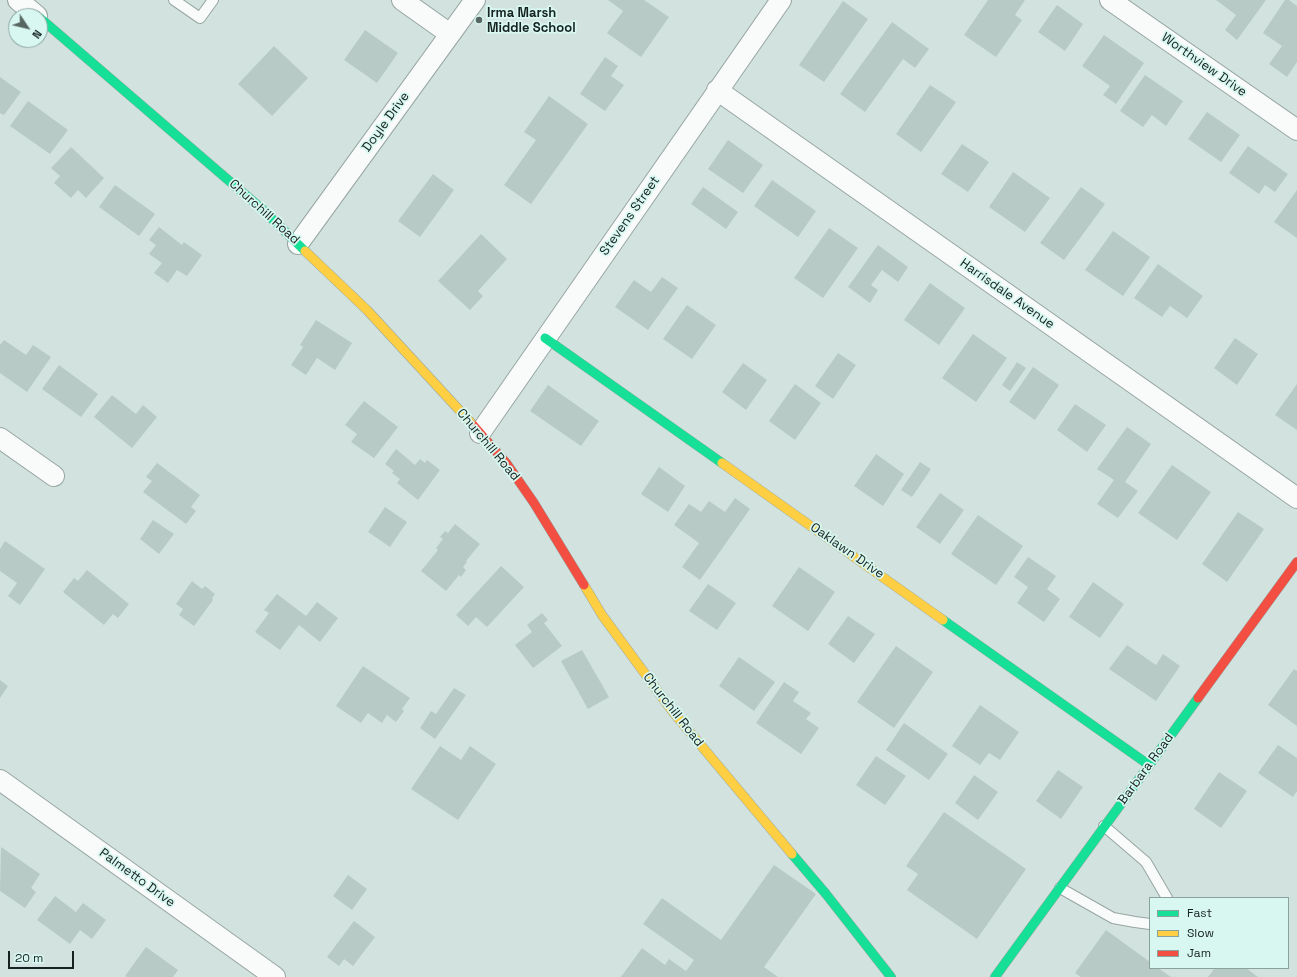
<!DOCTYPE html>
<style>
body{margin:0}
#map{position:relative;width:1297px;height:977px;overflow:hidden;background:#d2e3df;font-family:"Space Grotesk",sans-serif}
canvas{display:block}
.legend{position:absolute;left:1149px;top:897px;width:140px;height:72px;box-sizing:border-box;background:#d8f7f0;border:1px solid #8aa29c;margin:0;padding:5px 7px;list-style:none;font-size:12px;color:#16221f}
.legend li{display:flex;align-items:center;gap:8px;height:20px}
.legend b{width:20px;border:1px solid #8aa29c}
.north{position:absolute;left:8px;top:8px;width:40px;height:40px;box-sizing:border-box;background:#d8f7f0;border:1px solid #8aa29c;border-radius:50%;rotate:125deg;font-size:11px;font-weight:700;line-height:16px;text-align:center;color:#16221f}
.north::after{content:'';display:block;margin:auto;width:14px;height:18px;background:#586662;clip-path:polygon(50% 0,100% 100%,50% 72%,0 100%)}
.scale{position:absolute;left:8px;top:951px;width:66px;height:18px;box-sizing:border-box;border:2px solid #16221f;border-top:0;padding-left:5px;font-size:12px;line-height:14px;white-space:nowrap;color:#16221f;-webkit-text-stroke:3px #d8f7f0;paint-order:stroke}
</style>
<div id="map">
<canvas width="1297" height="977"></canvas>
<ul class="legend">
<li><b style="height:5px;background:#16e098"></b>Fast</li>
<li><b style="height:5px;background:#ffcf43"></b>Slow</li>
<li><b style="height:5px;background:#f24e42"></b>Jam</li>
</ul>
<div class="north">N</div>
<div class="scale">20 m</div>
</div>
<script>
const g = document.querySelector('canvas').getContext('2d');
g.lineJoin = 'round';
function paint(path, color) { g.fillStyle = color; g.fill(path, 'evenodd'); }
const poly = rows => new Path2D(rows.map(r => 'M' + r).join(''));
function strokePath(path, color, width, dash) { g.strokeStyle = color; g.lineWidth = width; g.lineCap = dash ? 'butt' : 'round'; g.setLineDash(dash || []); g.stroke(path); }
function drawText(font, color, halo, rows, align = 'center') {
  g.font = font + ' "Space Grotesk",sans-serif'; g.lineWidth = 3.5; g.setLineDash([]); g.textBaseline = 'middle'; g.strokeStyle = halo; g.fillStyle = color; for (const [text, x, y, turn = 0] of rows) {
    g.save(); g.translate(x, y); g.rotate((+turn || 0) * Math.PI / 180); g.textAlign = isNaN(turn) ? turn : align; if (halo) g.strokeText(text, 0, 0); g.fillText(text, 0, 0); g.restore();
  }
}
paint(poly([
 [608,0,644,0,669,17,641,57,607,33,623,11],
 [988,0,1025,0,1015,15,1022,20,996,57,964,35],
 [1216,0,1266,0,1237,40,1225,30,1236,15],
 [1285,0,1289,0,1297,6,1297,62,1287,77,1269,64,1282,46,1263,33],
 [843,1,868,19,824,82,799,65],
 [1057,5,1083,24,1065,51,1038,32],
 [892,22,929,49,915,68,903,59,865,112,840,94],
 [365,30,398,53,377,83,344,60],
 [1104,35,1144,63,1116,104,1103,95,1110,86,1082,66],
 [274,46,308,78,272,116,238,84],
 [605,57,618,66,611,76,624,85,605,111,580,94],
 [1145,75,1183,101,1166,126,1152,115,1143,127,1120,111],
 [0,77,21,92,4,115,0,113],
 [930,85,956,102,921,152,896,134],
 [549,96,588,124,531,204,504,185,536,140,524,132],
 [28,101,68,130,50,154,10,126],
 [1207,112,1240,135,1221,162,1188,139],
 [728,140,763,165,743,193,708,169],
 [962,144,989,162,968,192,941,174],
 [1248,146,1288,174,1275,192,1265,185,1259,194,1229,173],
 [71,147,104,178,86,198,78,190,71,198,54,183,60,176,51,168],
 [1013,172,1050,198,1025,232,989,207],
 [433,174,454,190,420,237,398,221],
 [772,180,816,211,798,237,754,206],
 [115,185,155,214,139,236,99,207],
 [703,187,738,212,726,229,691,204],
 [1081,187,1105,204,1064,260,1040,243],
 [1297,190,1297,238,1274,222],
 [159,227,182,245,184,242,202,255,187,276,177,270,168,283,154,273,162,263,149,254,156,245,149,240],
 [829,228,858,248,823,298,794,278],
 [1113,231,1150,257,1123,296,1085,270],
 [481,234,507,259,478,291,483,296,470,310,438,281],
 [878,245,908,267,898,282,882,270,871,285,878,290,870,303,848,287],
 [1158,264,1203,296,1187,318,1170,306,1162,317,1134,298],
 [662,277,678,288,648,330,615,307,634,280,651,292],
 [930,283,965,308,939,345,904,320],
 [687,305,716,325,692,359,663,339],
 [316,320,352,343,335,370,317,358,306,375,291,365,303,347,300,345],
 [973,334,1007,358,976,402,942,378],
 [1235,338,1258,354,1237,385,1214,368],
 [4,340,26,355,33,345,51,357,27,392,0,373,0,345],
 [838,353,856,365,833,399,815,386],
 [1017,362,1026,368,1010,391,1002,385],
 [743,363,767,380,746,410,722,392],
 [59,365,98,394,81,417,42,389],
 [1033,367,1059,385,1035,420,1009,402],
 [795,384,821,403,795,440,769,421],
 [1297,384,1297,430,1275,415],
 [548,385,599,421,581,446,530,411],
 [112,395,136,414,143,405,157,417,132,448,94,417],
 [364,401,398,427,374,458,351,442,357,434,345,425],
 [1075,404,1106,425,1087,452,1057,430],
 [1127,427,1151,444,1125,482,1138,491,1118,518,1097,504,1114,480,1097,469],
 [396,449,415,465,420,459,425,463,427,460,440,470,418,500,397,483,400,479,392,473,394,471,385,464],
 [876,454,904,474,883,506,854,486],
 [920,462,931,469,912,497,901,490],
 [157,463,200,495,191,507,196,511,186,524,143,492,152,481,146,477],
 [1172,465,1211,492,1177,540,1138,513],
 [659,467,685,486,668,512,641,494],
 [940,493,964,510,940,544,916,527],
 [735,498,750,509,700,580,682,567,699,543,674,525,689,504,701,512,709,501,725,512],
 [385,507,407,522,390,547,368,532],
 [1238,512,1264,529,1227,582,1202,564],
 [978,515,1023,546,996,585,951,554],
 [153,520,174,534,159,554,140,539],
 [455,524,480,544,466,561,467,562,463,567,466,570,461,577,459,575,446,591,421,571,438,550,436,548,443,539,440,537,445,531,448,533],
 [5,541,45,569,20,605,8,596,17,583,0,571,0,549],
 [1028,557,1056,576,1047,589,1060,599,1044,622,1017,603,1028,587,1014,577],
 [501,566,524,587,487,627,476,617,468,626,456,615],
 [799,567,835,592,808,631,772,606],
 [87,570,129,604,118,618,113,614,104,625,63,592,74,578,78,581],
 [192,581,202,589,205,586,215,594,212,598,213,600,194,626,179,615,183,609,176,604],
 [1093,582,1124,604,1100,638,1069,617],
 [708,584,736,603,717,630,689,611],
 [277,594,306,616,317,602,338,618,320,642,299,625,280,650,255,632,269,613,264,610],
 [542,613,548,620,544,623,562,646,533,668,515,645,532,632,527,625],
 [848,616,875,634,854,663,828,644],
 [1127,645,1156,665,1163,654,1180,666,1156,701,1109,669],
 [896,646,933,672,894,728,857,702],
 [582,650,609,697,588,709,561,661],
 [739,657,775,682,754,711,719,686],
 [363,666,410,698,402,709,404,711,396,722,387,715,382,723,368,713,361,723,336,706],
 [1294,669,1297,671,1297,726,1268,705],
 [0,680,8,686,0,698],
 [784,682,799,692,793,701,811,713,806,719,819,728,801,754,756,723],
 [454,688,466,695,435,739,420,728,431,711,436,714],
 [980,705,1019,732,1000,760,989,753,980,765,952,746],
 [904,723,948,754,929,780,886,750],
 [1278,745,1297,758,1297,791,1293,797,1258,773],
 [440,746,461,760,470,746,496,764,458,820,411,789],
 [876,756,906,776,885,805,856,785],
 [1058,770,1083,787,1061,819,1036,801],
 [1219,772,1247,791,1221,828,1194,809],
 [974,775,998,792,978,820,955,803],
 [944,812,1026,869,977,939,907,890,918,874,906,866],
 [1,847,40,874,31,888,36,892,25,908,0,891],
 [774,865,816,894,764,967,778,977,621,977,642,948,665,965,669,959,686,971,694,960,643,924,662,898,721,940],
 [348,875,367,889,352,910,333,896],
 [55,896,76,912,83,903,106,920,92,939,80,930,70,944,37,920],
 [354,921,375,937,353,966,344,959,339,966,327,957],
 [1106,930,1150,962,1150,968,1158,968,1171,977,1081,977,1075,973],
 [146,947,178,970,173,977,127,977,125,976],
 [1215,968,1246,968,1258,977,1208,977]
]), '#b8cac6');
const lane = poly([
 [174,0,200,18,213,0],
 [1104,826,1146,862,1167,898],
 [1060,888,1113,918,1135,922,1150,924]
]);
const street = poly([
 [18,0,37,16],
 [402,0,450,34],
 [1110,0,1297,130],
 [717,90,1297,498],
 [298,244,475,0],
 [480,433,781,0],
 [0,438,54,476],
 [0,780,275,977]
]);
const fast = poly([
 [40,18,263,210,305,251],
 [545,338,722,463],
 [943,620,1149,765],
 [792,854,826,894,891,977],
 [995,977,1198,698]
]);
const slow = poly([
 [305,251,367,310,473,425],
 [722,463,943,620],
 [584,585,602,615,673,712,792,854]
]);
const jam = poly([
 [473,425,507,464,534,503,584,585],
 [1198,698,1297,562]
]);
strokePath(lane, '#98a5a2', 12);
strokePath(street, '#98a5a2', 22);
strokePath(fast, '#98a5a2', 10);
strokePath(slow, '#98a5a2', 10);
strokePath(jam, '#98a5a2', 10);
strokePath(lane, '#f8fbfa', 10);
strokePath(street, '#f8fbfa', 20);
strokePath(fast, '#16e098', 9);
strokePath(slow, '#ffcf43', 9);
strokePath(jam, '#f24e42', 9);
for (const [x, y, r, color] of [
 [479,20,4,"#586662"]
]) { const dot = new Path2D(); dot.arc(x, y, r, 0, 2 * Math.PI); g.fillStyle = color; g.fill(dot); strokePath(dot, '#d8f7f0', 1.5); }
drawText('bold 13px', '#16221f', '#d8f7f0', [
 ["Irma Marsh",487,13],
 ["Middle School",487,28]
], 'left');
drawText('13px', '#16221f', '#d8f7f0', [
 ["Worthview Drive",1204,65,35],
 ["Doyle Drive",386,122,-54],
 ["Churchill Road",264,212,42],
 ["Stevens Street",630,216,-55],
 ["Harrisdale Avenue",1007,294,35],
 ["Churchill Road",488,445,50],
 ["Oaklawn Drive",847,551,35],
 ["Churchill Road",673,710,52],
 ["Barbara Road",1146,769,-54],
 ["Palmetto Drive",137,878,36]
]);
</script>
